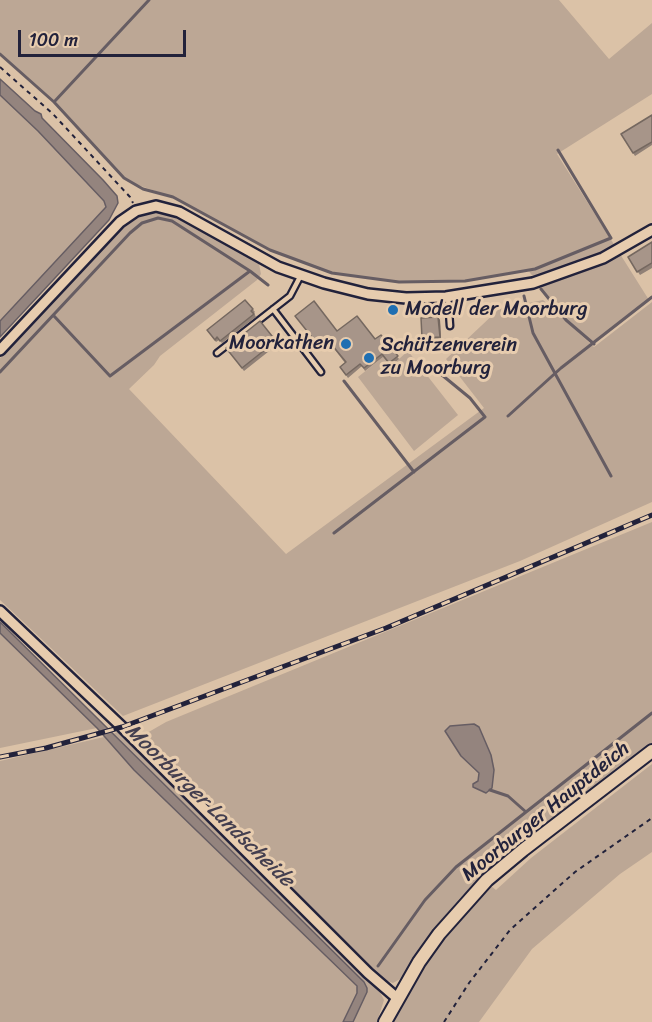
<!DOCTYPE html>
<meta charset="utf-8">
<style>
body{margin:0}
#map{position:relative;width:652px;height:1022px;overflow:hidden;background:#dbc2a7;font-family:Sriracha,sans-serif}
canvas{display:block}
.scale{position:absolute;left:18px;top:30px;width:168px;height:27px;box-sizing:border-box;border:3px solid #22223b;border-top:0;padding-left:8px;font-size:18px;line-height:21px;white-space:nowrap;color:#22223b;-webkit-text-stroke:4px #e7ccae;paint-order:stroke}
</style>
<div id="map">
<canvas width="652" height="1022"></canvas>
<div class="scale">100 m</div>
</div>
<script>
const g = document.querySelector('canvas').getContext('2d');
g.lineJoin = 'round';
function paint(path, color) { g.fillStyle = color; g.fill(path, 'evenodd'); }
const poly = rows => new Path2D(rows.map(r => 'M' + r).join(''));
function strokePath(path, color, width, dash) { g.strokeStyle = color; g.lineWidth = width; g.lineCap = dash ? 'butt' : 'round'; g.setLineDash(dash || []); g.stroke(path); }
function drawText(font, color, halo, rows, align = 'center') {
  g.font = font + ' Sriracha,sans-serif'; g.lineWidth = 6; g.setLineDash([]); g.textBaseline = 'middle'; g.strokeStyle = halo; g.fillStyle = color; for (const [text, x, y, turn = 0] of rows) {
    g.save(); g.translate(x, y); g.rotate((+turn || 0) * Math.PI / 180); g.textAlign = isNaN(turn) ? turn : align; if (halo) g.strokeText(text, 0, 0); g.fillText(text, 0, 0); g.restore();
  }
}
paint(poly([
 [0,0,559,0,609,59,652,23,652,94,557,154,649,300,594,343,569,324,594,347,652,302,652,502,520,561,123,716,0,600,0,358,123,228,144,214,155,212,165,213,181,217,259,264,261,274,257,280,160,356,154,365,129,389,286,554,484,408,446,359,499,309,543,300,564,318,528,270,465,281,399,282,332,273,270,250,173,197,135,184,124,178,54,102,0,54],
 [0,95,38,131,104,201,106,207,0,321],
 [408,351,458,415,414,451,358,377,383,357,391,366],
 [652,522,652,743,489,870,460,898,437,925,400,979,393,983,379,978,371,970,367,962,162,764,140,737,166,722],
 [474,724,491,755,494,770,492,788,482,792,477,788,479,773,467,762,452,739,466,726],
 [0,633,97,728,0,748],
 [119,731,379,990,384,1000,377,1022,353,1022,367,992,364,982,113,734],
 [104,737,134,770,357,987,357,993,343,1022,0,1022,0,761],
 [652,764,652,852,620,874,532,949,479,1022,391,1022,418,972,463,914,491,886,496,890,531,858]
]), '#bca795');
const water = poly([
 [0,79,35,111,41,114,42,118,103,180,117,196,118,203,109,220,0,337,0,321,106,207,104,201,38,131,0,95,0,79],
 [0,622,364,982,367,988,367,992,353,1022,343,1022,357,993,357,986,134,770,97,728,0,633,0,622],
 [474,724,479,727,491,755,494,770,492,788,486,793,473,787,473,784,478,781,479,773,461,756,445,731,450,726,474,724]
]);
paint(water, '#94847e');
strokePath(water, '#665d63', 1.5);
strokePath(poly([
 [0,54,54,102,149,0],
 [54,102,124,178,143,189,173,197,270,250,332,273,399,282,465,281,535,269,611,238,558,150],
 [250,271,268,285],
 [541,289,566,320,594,344],
 [524,296,533,333,611,476],
 [0,372,130,233,142,223,158,218,172,221,250,271,110,376,54,316],
 [344,381,414,472],
 [508,416,561,368,652,297],
 [334,533,485,417,470,398,431,366],
 [490,790,508,796,526,812],
 [378,966,425,900,456,867,652,713]
]), '#665d63', 3);
const lane = poly([
 [448,297,450,326],
 [273,309,321,372],
 [217,353,290,296,301,275]
]);
const street = poly([
 [0,350,120,222,136,211,156,206,179,212,278,267,324,283,368,294,406,298,446,297,533,283,603,258,652,230],
 [0,611,122,727,368,973,397,998]
]);
const secondary = poly([
 [385,1022,419,962,439,934,487,880,523,850,652,751]
]);
strokePath(lane, '#22223b', 9);
strokePath(street, '#22223b', 14);
strokePath(secondary, '#22223b', 16);
strokePath(poly([
 [0,67,53,114,130,197,133,203],
 [444,1022,469,983,510,930,575,872,652,818]
]), '#22223b', 2, [4.5, 4.5]);
strokePath(lane, '#e7ccae', 4.5);
strokePath(street, '#e7ccae', 9);
strokePath(secondary, '#e7ccae', 12);
const rail = poly([
 [0,757,46,748,122,727,386,628,652,515]
]);
strokePath(rail, '#22223b', 5);
strokePath(rail, '#e7ccae', 3, [9]);
paint(poly([
 [652,115,652,145,635,156,621,134],
 [652,242,652,268,640,275,628,257],
 [245,300,255,312,254,313,256,317,222,343,219,340,216,342,207,330],
 [295,316,337,331,375,339,381,335,399,359,391,366,383,357,365,371,362,366,348,378,340,367,345,363,329,342,321,348],
 [438,317,440,320,441,340,424,341,422,338],
 [260,321,278,344,244,371,226,348]
]), '#908076');
paint(poly([
 [438,317,440,320,441,340,440,337]
]), '#756860');
const building = poly([
 [652,115,652,142,633,153,621,134,652,115],
 [652,242,652,263,637,272,628,257,652,242],
 [245,300,253,309,251,311,254,314,220,341,217,337,215,340,207,330,245,300],
 [314,301,337,331,357,316,375,339,381,335,398,356,389,363,382,354,364,368,360,364,346,375,340,367,346,362,327,339,319,346,295,316,314,301],
 [438,317,440,337,422,338,421,318,438,317],
 [260,321,276,341,242,368,226,348,260,321]
]);
paint(building, '#a79589');
strokePath(building, '#756860', 1.5);
for (const [x, y, r, color] of [
 [393,310,6,"#1f6fb2"],
 [346,344,6,"#1f6fb2"],
 [369,358,6,"#1f6fb2"]
]) { const dot = new Path2D(); dot.arc(x, y, r, 0, 2 * Math.PI); g.fillStyle = color; g.fill(dot); strokePath(dot, '#e7ccae', 2); }
drawText('20px', '#22223b', '#e7ccae', [
 ["Modell der Moorburg",405,310],
 ["Moorkathen",334,344,"right"],
 ["Schützenverein",381,346],
 ["zu Moorburg",381,369]
], 'left');
drawText('20px', '#22223b', '#e7ccae', [
 ["Moorburger Hauptdeich",546,812,-39]
]);
drawText('italic 21px', '#443f4f', '#e7ccae', [
 ["Moorburger Landscheide",209,806,44]
]);
</script>
